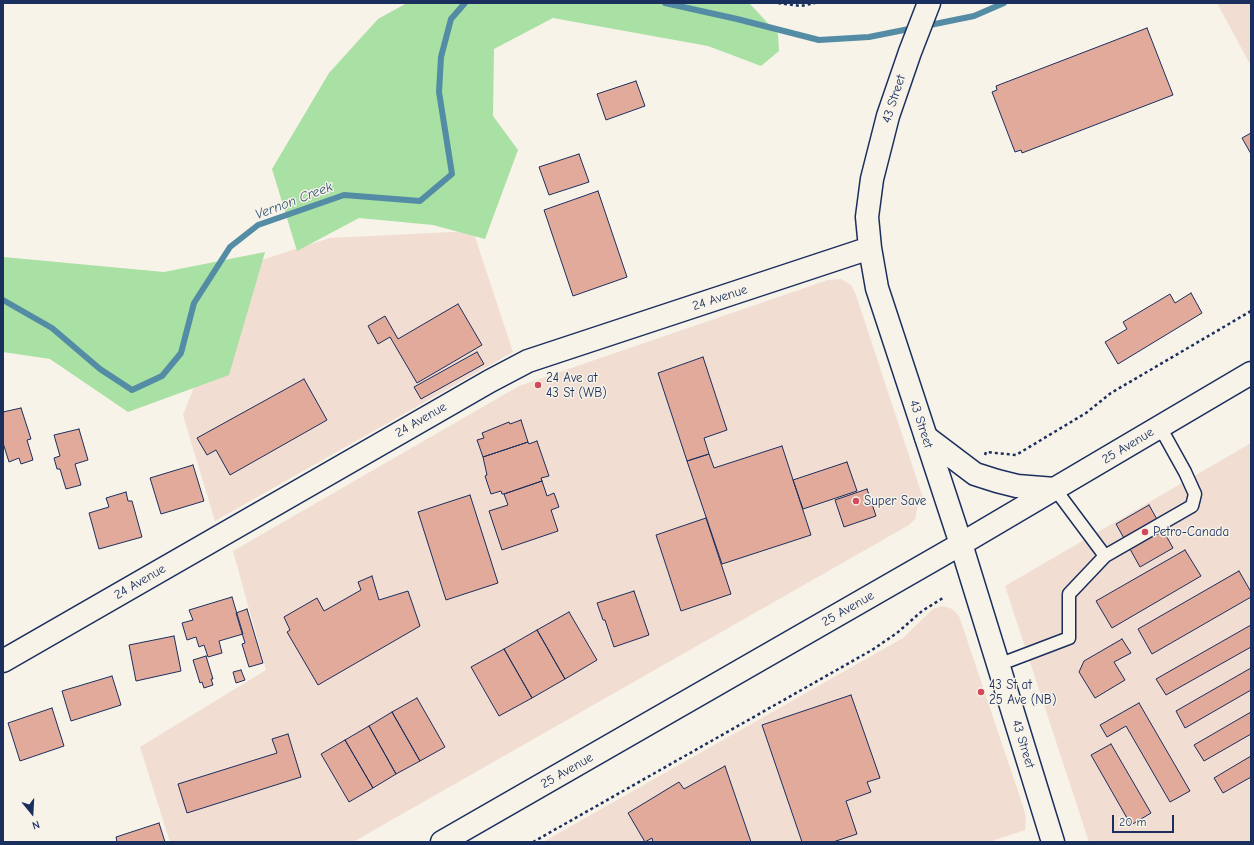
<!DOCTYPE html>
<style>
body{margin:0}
#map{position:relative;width:1254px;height:845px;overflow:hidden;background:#f7f3e8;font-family:"Comic Neue",sans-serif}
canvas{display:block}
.frame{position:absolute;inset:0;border:4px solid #1b2f5e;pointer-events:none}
.north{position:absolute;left:12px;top:793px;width:40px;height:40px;-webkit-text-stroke:3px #f7f3e8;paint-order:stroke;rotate:162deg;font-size:11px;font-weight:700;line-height:16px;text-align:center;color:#1b2f5e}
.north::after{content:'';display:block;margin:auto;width:14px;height:18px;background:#1b2f5e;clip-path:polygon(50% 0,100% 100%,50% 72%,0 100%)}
.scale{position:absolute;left:1112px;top:815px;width:62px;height:18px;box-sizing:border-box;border:2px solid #1b2f5e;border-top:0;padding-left:5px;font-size:12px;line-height:14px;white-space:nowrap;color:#1b2f5e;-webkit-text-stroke:3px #f7f3e8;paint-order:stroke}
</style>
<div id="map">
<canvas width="1254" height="845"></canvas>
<div class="frame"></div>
<div class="north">N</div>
<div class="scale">20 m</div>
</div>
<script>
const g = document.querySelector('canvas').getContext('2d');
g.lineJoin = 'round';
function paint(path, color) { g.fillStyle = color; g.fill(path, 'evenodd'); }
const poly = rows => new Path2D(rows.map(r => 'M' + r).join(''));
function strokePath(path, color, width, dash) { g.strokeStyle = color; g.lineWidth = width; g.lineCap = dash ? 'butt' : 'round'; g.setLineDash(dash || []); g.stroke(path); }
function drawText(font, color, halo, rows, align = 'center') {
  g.font = font + ' "Comic Neue",sans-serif'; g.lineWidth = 3; g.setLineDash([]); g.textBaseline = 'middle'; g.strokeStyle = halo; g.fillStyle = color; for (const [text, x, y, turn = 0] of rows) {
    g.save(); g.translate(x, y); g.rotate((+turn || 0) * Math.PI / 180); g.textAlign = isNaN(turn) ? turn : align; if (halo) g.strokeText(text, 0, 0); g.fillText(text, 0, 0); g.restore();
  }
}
paint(poly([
 [1217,3,1251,3,1251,66],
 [473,231,513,352,215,521,183,415,227,304,246,265,330,238],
 [841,279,851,285,856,295,924,501,918,504,915,519,909,525,353,842,170,842,140,747,266,670,233,551,519,386,828,280],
 [1251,443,1251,842,1089,842,1005,586],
 [943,606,952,609,959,616,1023,806,1026,818,1025,830,989,842,543,842,903,638,933,609]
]), '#f1ddd1');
paint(poly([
 [407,3,746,3,750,4,778,34,779,51,761,66,708,46,553,18,494,49,493,116,518,150,485,239,433,225,359,218,297,251,272,169,329,73,378,19],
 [265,252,229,375,128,412,50,359,3,352,3,257,164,272]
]), '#a9e0a3');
strokePath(poly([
 [665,3,737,19,819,40,869,37,914,28],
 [925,26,974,16,1004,3],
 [3,300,52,328,100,369,132,390,162,376,181,353,194,303,230,247,258,225,344,195,420,201,452,174,439,92,441,57,451,19,465,3]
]), '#538ca4', 6);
const building = poly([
 [1147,28,1173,95,1022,153,1021,150,1015,152,992,92,997,90,996,86,1147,28],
 [636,81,645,106,606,120,597,94,636,81],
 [1251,133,1251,154,1242,138,1251,133],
 [579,154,589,182,549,195,539,167,579,154],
 [598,191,627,277,573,296,544,210,598,191],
 [1191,293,1202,313,1118,364,1105,342,1127,329,1123,322,1170,294,1175,303,1191,293],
 [458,304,482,345,417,383,390,337,378,344,368,326,385,316,398,339,458,304],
 [477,352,484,364,421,399,414,387,477,352],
 [703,357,727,430,704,438,709,454,687,461,658,373,703,357],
 [304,379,327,420,230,475,216,450,207,455,197,438,304,379],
 [21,408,31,439,27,440,33,460,21,464,19,458,9,462,3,443,3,412,21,408],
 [521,420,528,442,483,457,477,440,484,438,482,433,509,422,510,424,521,420],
 [79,429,88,460,75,464,81,485,66,489,60,469,57,469,54,458,60,456,54,435,79,429],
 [537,441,549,476,541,478,542,481,504,494,502,494,501,491,491,494,485,476,487,475,483,457,528,442,529,444,537,441],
 [782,446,811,535,722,564,687,461,709,454,714,468,782,446],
 [847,462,857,491,803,509,793,480,847,462],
 [193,465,204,501,161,514,150,478,193,465],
 [542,481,547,496,554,493,559,507,551,510,558,531,502,550,489,511,508,505,504,494,542,481],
 [867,489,876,516,844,527,835,500,867,489],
 [126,492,128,501,132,501,142,537,99,549,89,513,109,507,106,498,126,492],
 [470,495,498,583,446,600,418,512,470,495],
 [1149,505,1173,548,1140,567,1116,524,1149,505],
 [706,518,731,594,681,611,656,535,706,518],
 [1185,550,1201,576,1112,628,1096,601,1185,550],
 [1239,571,1251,592,1251,597,1152,654,1138,629,1239,571],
 [372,576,379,600,408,591,420,626,318,685,287,632,290,630,284,617,317,598,324,611,361,590,358,582,372,576],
 [634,591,649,635,614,647,605,620,603,620,597,603,634,591],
 [232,597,243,634,219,641,222,653,208,657,204,645,199,647,196,637,187,640,182,623,193,620,189,610,232,597],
 [247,609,263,663,249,667,242,644,245,643,236,613,247,609],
 [569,612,597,660,565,679,537,630,569,612],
 [1251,625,1251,647,1166,695,1156,679,1251,625],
 [537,630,565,679,532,698,504,649,537,630],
 [174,636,181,671,136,681,129,645,174,636],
 [1122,639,1131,653,1114,662,1125,680,1095,698,1079,672,1084,661,1122,639],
 [504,649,532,698,499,716,471,667,504,649],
 [206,656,213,679,211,679,213,685,204,688,202,682,200,683,193,660,206,656],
 [1251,668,1251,690,1185,728,1176,711,1251,668],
 [241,670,245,680,236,683,233,672,241,670],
 [112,676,121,705,71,721,62,691,112,676],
 [851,695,880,778,867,782,871,792,846,801,857,834,833,842,802,842,762,725,851,695],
 [417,698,445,747,420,761,392,712,417,698],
 [1139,703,1190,791,1170,802,1126,726,1107,737,1100,725,1139,703],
 [52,708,64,746,20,761,8,723,52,708],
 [392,712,420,761,396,774,369,726,392,712],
 [1251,712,1251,734,1204,761,1194,745,1251,712],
 [369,726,396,774,373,788,345,740,369,726],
 [288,734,301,777,187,813,178,784,277,753,272,739,288,734],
 [345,740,373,788,349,802,321,754,345,740],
 [1111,744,1151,813,1131,825,1091,755,1111,744],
 [1251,756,1251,777,1223,793,1214,778,1251,756],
 [725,766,751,842,653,842,652,838,645,842,628,813,679,782,684,789,725,766],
 [159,823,165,842,117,842,116,837,159,823]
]);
paint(building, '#e2aa9b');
strokePath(building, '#1b2f5e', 1);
const service = poly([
 [1055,489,1105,556,1192,506,1195,494,1185,472,1160,427],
 [998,665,1069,638,1069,594,1105,556]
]);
const minor = poly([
 [929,3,910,52,888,116,872,179,867,217,870,248,877,288,961,544,1053,842],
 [3,661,490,381,528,361,870,248]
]);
const secondary = poly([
 [926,437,975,474,997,481,1017,486,1055,489],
 [442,842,961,544,1251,373]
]);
strokePath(service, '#1b2f5e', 15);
strokePath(minor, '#1b2f5e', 25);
strokePath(secondary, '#1b2f5e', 25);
strokePath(poly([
 [778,3,801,6,815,3],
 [985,455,986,452,1016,455,1086,413,1111,393,1251,311],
 [533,842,872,650,897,633,922,611,943,598]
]), '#1b2f5e', 2.5, [3, 3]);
strokePath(service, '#f7f3e8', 12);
strokePath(minor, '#f7f3e8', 22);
strokePath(secondary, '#f7f3e8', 22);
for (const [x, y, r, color] of [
 [538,385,4,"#d1495b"],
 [856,501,4,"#d1495b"],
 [1145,532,4,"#d1495b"],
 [981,692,4,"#d1495b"]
]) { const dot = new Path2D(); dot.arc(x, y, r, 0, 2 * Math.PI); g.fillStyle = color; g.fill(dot); strokePath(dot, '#f7f3e8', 1.5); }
drawText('13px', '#1b2f5e', '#f7f3e8', [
 ["43 Street",894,99,-72],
 ["24 Avenue",720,298,-18],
 ["24 Avenue",421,420,-30],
 ["43 Street",921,424,72],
 ["25 Avenue",1128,446,-31],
 ["24 Avenue",140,582,-30],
 ["25 Avenue",848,609,-30],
 ["43 Street",1023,744,73],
 ["25 Avenue",567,771,-30]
]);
drawText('13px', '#1b2f5e', '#f7f3e8', [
 ["24 Ave at",546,378],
 ["43 St (WB)",546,393],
 ["Super Save",864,501],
 ["Petro-Canada",1153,532],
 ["43 St at",989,685],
 ["25 Ave (NB)",989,700]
], 'left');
drawText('italic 14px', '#32567b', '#f7f3e8', [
 ["Vernon Creek",294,201,-21]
]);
</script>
